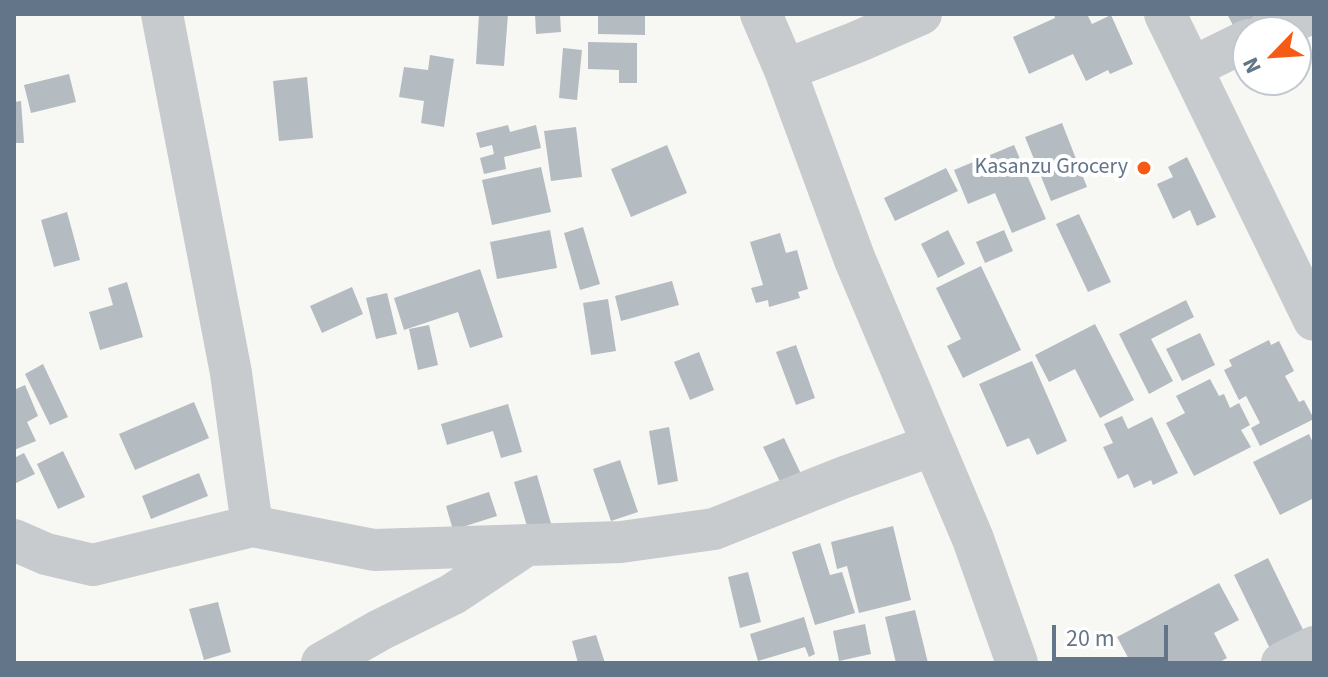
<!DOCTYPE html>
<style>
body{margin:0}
#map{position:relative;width:1328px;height:677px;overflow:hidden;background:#f7f7f4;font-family:"Source Sans 3",sans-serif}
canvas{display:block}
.frame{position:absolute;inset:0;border:16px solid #637588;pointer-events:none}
.north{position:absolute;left:1232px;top:16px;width:80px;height:80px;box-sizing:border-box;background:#fff;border:2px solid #c1c8cf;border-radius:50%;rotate:245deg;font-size:22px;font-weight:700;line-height:32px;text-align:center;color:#637588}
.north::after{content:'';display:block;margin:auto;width:28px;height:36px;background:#f65b15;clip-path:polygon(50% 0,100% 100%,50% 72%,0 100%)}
.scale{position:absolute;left:1052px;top:625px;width:116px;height:36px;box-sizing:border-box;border:4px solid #637588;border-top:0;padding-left:10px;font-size:24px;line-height:28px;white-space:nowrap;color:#637588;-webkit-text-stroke:6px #fff;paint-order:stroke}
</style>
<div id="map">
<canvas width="1328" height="677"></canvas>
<div class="frame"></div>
<div class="north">N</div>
<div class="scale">20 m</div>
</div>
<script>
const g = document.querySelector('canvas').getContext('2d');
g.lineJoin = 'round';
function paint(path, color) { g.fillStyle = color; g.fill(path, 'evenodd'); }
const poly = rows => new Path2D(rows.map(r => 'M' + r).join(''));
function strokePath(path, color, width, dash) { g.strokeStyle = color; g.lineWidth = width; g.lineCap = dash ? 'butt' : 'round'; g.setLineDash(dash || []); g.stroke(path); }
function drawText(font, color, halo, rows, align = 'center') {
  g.font = font + ' "Source Sans 3",sans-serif'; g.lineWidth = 8; g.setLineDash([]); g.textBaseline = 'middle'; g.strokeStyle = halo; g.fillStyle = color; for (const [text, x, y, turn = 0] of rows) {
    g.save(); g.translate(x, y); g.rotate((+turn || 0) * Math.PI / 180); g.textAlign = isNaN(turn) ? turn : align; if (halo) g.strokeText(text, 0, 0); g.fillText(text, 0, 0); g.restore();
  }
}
paint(poly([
 [479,14,508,14,504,66,476,64],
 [535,14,560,14,561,32,536,34],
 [598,14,645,14,645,35,598,34],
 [1054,14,1087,14,1092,24,1111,15,1133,64,1110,74,1108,70,1086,81,1073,54,1029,74,1013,37,1055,18],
 [1227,14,1286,14,1240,38],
 [588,42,637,43,637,83,619,83,619,70,588,69],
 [563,48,582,50,577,100,559,98],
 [430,55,454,59,444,127,421,123,424,101,399,97,404,67,428,70],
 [69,74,76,102,31,113,24,85],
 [307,77,313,138,279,141,273,81],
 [21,101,24,143,14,143,14,102],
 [1062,123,1087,187,1051,201,1025,137],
 [508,125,510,132,536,125,541,148,504,157,506,169,484,174,480,158,494,154,492,145,480,148,476,133],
 [576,127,582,177,551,181,544,131],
 [667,145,687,193,631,217,611,169],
 [1014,145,1046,219,1012,233,995,193,968,204,954,170],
 [1187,157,1216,217,1197,226,1190,210,1173,219,1157,184,1173,177,1168,167],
 [541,167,551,212,492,225,482,180],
 [946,168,958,191,895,221,884,198],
 [67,212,80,260,54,267,41,220],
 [1079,214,1111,282,1088,292,1056,224],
 [583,227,600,284,580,290,564,233],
 [550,230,557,268,497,279,490,242],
 [948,230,965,264,938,278,921,244],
 [1004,230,1013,251,985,263,976,242],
 [780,233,786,253,797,250,808,289,798,292,800,298,769,307,768,300,756,303,751,288,763,285,750,242],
 [981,266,1021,350,963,378,947,346,961,339,936,288],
 [480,269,503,337,470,348,458,312,404,330,394,298],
 [672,281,679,305,621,321,615,296],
 [127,282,143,337,100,350,89,312,113,305,108,288],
 [352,287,363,314,322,333,310,306],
 [387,293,397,334,376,339,366,298],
 [608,299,616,351,591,355,583,303],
 [1186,300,1194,317,1151,339,1173,381,1149,394,1119,334],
 [1095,324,1134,400,1100,418,1075,369,1049,382,1035,355],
 [429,325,438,365,418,370,409,329],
 [1200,333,1215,365,1182,381,1166,349],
 [1269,340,1271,345,1279,341,1294,371,1285,376,1299,402,1304,400,1314,419,1260,446,1251,428,1260,423,1246,396,1239,400,1224,370,1232,366,1229,360],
 [796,345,815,398,796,405,776,352],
 [699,352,714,390,690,400,674,362],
 [1032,361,1067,441,1037,455,1029,438,1007,447,979,384],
 [43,364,68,417,50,425,25,374],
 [1210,379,1219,396,1224,394,1230,408,1239,403,1250,425,1241,430,1251,447,1194,476,1166,423,1185,413,1176,396],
 [25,385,38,416,27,422,36,441,14,450,14,390],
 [194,402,209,438,135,470,119,434],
 [508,404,522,452,501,458,493,431,447,445,441,424],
 [1122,416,1128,429,1152,417,1178,473,1153,485,1151,480,1134,488,1128,474,1118,479,1103,447,1113,443,1104,424],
 [669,427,678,481,658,485,649,431],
 [1309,434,1314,445,1314,498,1280,515,1253,462],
 [784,438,802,476,782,486,763,447],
 [63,451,85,497,58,509,37,464],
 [24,453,35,474,14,484,14,458],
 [620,460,638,512,611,521,593,469],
 [199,473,208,496,151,519,142,496],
 [537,475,552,527,529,533,514,482],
 [489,492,497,516,453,530,446,506],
 [893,526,911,600,859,613,847,566,837,569,831,542],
 [820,543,830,575,842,572,855,613,815,625,792,552],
 [1268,558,1310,644,1276,661,1234,575],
 [748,572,761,622,740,628,728,577],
 [1219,583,1239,620,1214,633,1227,658,1218,663,1131,663,1117,637],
 [218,602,231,652,204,660,189,609],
 [915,610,928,663,896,663,885,617],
 [804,617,815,654,809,657,805,647,758,661,750,634],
 [865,624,871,654,839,661,833,631],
 [596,635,605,663,578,663,572,641]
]), '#b4bbc1');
strokePath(poly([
 [162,14,231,373,252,526],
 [761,14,785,70,855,260,973,539,1017,663],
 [1165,14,1314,320],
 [1267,32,1310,14],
 [1191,68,1248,40],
 [785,70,857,42,921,14],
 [14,540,46,554,93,565,252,526,374,550,621,542,714,529,842,478,933,445],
 [322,663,380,630,453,594,525,546],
 [1282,663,1314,647]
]), '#c7cbce', 42);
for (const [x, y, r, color] of [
 [1144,168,8,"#f65b15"]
]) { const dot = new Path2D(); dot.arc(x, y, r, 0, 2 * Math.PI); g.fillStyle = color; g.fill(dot); strokePath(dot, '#fff', 3); }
drawText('22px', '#637588', '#fff', [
 ["Kasanzu Grocery",1128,168]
], 'right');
</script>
